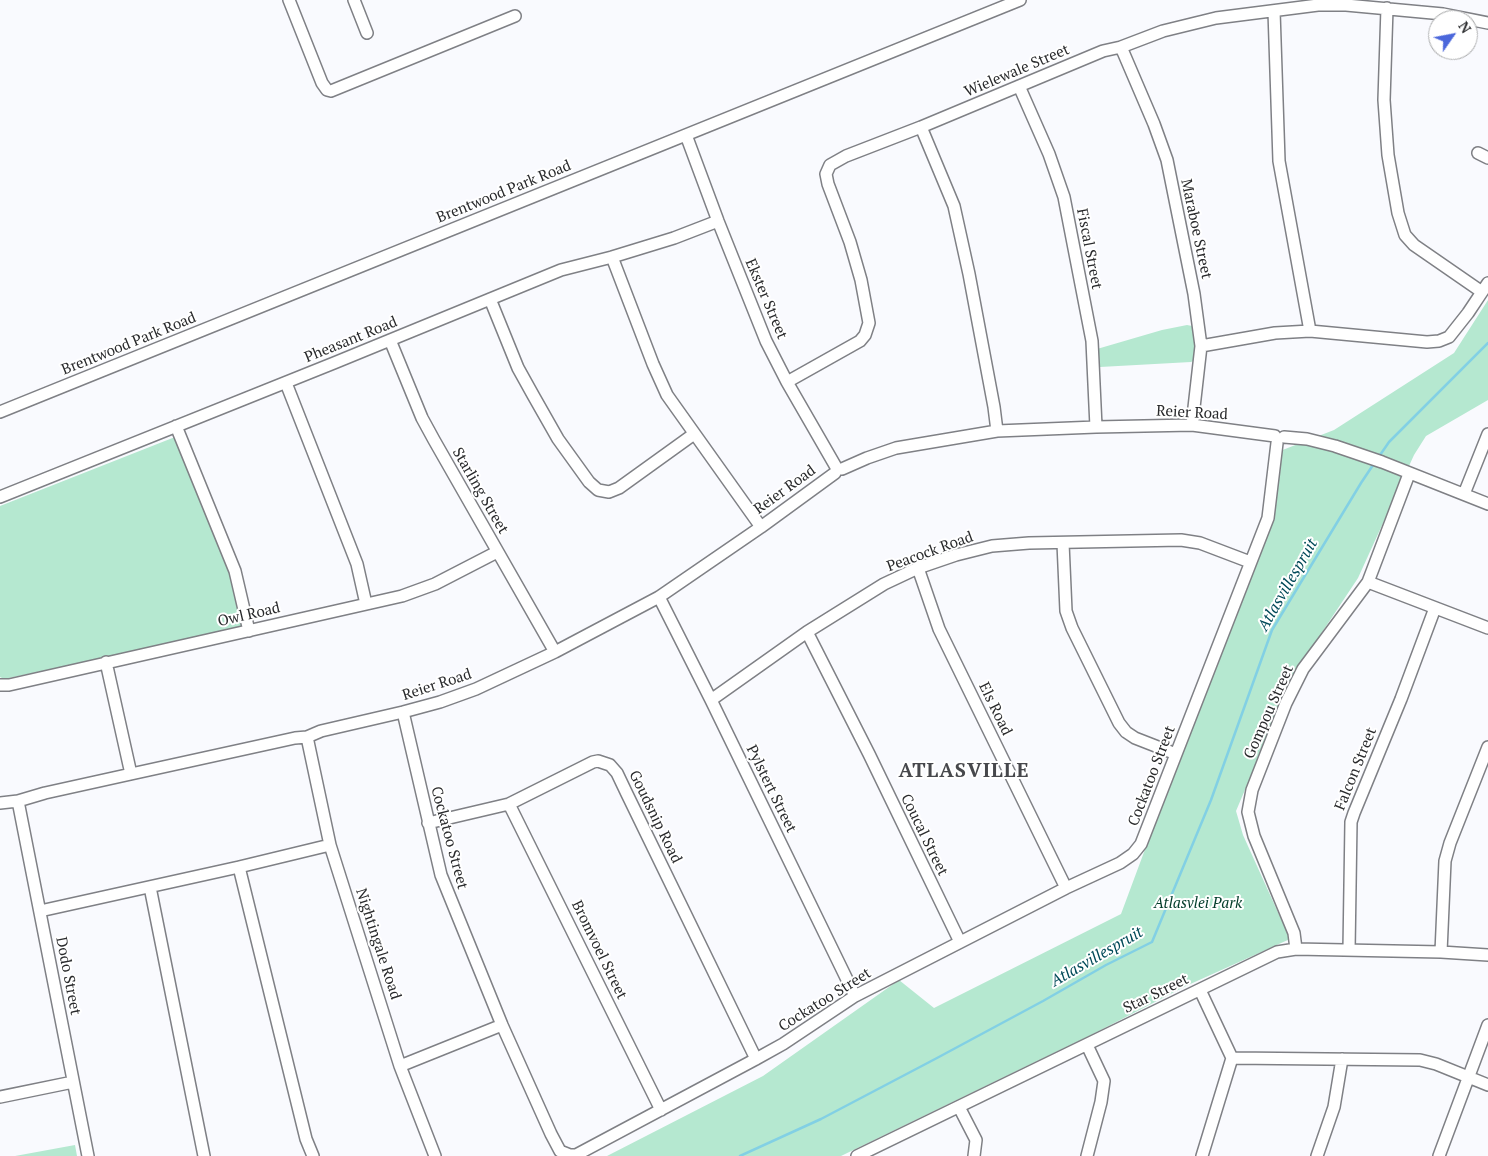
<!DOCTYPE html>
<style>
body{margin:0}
#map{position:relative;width:1488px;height:1156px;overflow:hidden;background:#f9fafe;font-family:"PT Serif",serif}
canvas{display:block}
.north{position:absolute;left:1428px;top:10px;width:50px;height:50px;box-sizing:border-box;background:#fff;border:1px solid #a9aaab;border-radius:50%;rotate:57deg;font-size:14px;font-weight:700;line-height:20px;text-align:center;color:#292a2c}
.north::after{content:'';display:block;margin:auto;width:18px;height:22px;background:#4b67db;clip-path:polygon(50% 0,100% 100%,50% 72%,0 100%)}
</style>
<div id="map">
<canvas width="1488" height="1156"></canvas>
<div class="north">N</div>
</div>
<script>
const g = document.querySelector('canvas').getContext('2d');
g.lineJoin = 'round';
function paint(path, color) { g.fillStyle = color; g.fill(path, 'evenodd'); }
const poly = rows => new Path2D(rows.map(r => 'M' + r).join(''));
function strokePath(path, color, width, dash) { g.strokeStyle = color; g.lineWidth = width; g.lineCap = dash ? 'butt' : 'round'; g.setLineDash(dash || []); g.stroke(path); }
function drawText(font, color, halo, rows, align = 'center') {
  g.font = font + ' "PT Serif",serif'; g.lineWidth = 4; g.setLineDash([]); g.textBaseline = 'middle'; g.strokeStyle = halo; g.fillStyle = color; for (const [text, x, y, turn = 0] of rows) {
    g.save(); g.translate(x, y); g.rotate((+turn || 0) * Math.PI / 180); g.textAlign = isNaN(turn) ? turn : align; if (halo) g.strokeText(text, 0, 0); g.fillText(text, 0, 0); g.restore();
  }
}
paint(poly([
 [1488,300,1488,400,1426,436,1414,455,1358,578,1293,676,1236,811,1243,835,1290,939,1186,986,1091,1035,841,1156,607,1156,763,1076,899,980,934,1008,1121,914,1195,715,1270,523,1280,451,1334,430,1454,353],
 [1187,325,1192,326,1195,332,1195,360,1191,362,1100,367,1097,349,1162,330],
 [175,437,232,574,243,622,241,626,236,630,4,679,0,677,0,506],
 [75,1145,77,1156,15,1156]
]), '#b5e8d0');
strokePath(poly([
 [1378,458,1389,442,1488,343],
 [740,1156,821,1119,937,1058,1043,1001,1106,965,1152,942,1211,800,1272,630,1361,483,1375,462]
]), '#82d0e4', 2.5);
const minor = poly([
 [289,0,322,83,327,90,331,91,515,16],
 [354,0,367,33],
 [1387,8,1384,100,1388,155,1398,213,1405,235,1414,245,1482,292],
 [1274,11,1279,161,1310,331],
 [1121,47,1154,124,1167,160,1194,294,1201,346,1192,425],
 [1019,86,1049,154,1064,197,1092,341,1096,427],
 [921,127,954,206,969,274,994,407,997,431],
 [686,135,718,221,766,341,787,382,836,467],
 [1478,153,1488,158],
 [612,257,653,364,667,395,761,527],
 [490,299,518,368,533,395,558,439,589,482,598,490,609,492,619,488,694,434],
 [390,340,422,418,434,440,555,652],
 [1201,346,1275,333,1310,331,1427,342,1439,341,1449,337,1468,313,1488,283],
 [787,382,860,341,865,335,869,323,861,280,850,242,828,184,826,174,830,165,846,156,921,127,1103,51,1121,47,1163,31,1216,18,1318,5,1346,5,1443,14,1488,23],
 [286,383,357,564,366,604],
 [0,412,1020,0],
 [176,426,235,571,249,631],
 [1284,437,1307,439,1335,446,1382,462,1488,504],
 [842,469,867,458,896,448,997,431,1096,427,1192,425,1275,436],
 [1464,494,1488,434],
 [0,497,334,363,561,270,612,257,674,238,718,221],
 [1063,543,1066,611,1072,628,1119,723,1126,732,1135,738,1176,754],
 [918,568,939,629,1066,888],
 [1368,582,1488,628],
 [659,597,711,700,855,996],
 [807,632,869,754,960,942],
 [106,662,131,774],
 [0,685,9,685,402,596,435,584,497,552],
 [711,700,807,632,884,584,918,568,956,555,992,546,1029,543,1181,540,1200,543,1250,562],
 [403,712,441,875,502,1025,551,1134,560,1151,570,1155,576,1155,756,1059,783,1044,855,996,1066,888,1120,863,1133,854,1141,844,1268,518,1277,443],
 [307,737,330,845,400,1066,435,1156],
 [18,801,88,1156],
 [0,803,18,801,45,793,131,774,295,738,307,737,321,731,403,712,440,702,476,689,555,652,659,597,761,527,835,473],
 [509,804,661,1110],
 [428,823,509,804,593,762,598,761,610,765,617,773,627,794,756,1059],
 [239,867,306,1139,313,1156],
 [150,887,204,1156],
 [40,911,239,867,330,845],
 [1296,949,1294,933,1254,836,1248,812,1252,790,1286,703,1303,669,1368,582,1409,474],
 [1349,950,1351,822,1354,813,1401,699,1435,608],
 [1441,952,1445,861,1450,843,1488,747],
 [1200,990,1232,1058,1202,1156],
 [1232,1058,1420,1060,1436,1064,1488,1085],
 [400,1066,502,1025],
 [0,1097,73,1082],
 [959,1107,976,1140,974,1156],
 [857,1156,1277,952,1296,949,1441,952,1488,955],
 [1087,1156,1101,1102,1104,1081,1087,1045],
 [1317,1156,1334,1107,1342,1059],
 [1439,1156,1488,1025]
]);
strokePath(minor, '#7f8085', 14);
strokePath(minor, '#fff', 11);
drawText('15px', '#292a2c', '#fff', [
 ["Wielewale Street",1017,71,-23],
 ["Brentwood Park Road",504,192,-22],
 ["Maraboe Street",1196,229,78],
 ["Fiscal Street",1089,249,79],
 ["Ekster Street",766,299,67],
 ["Pheasant Road",351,340,-22],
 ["Brentwood Park Road",129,344,-22],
 ["Reier Road",1192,413,3],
 ["Reier Road",785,490,-36],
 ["Starling Street",480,491,60],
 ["Peacock Road",930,552,-20],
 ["Owl Road",249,615,-13],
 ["Reier Road",437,685,-18],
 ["Els Road",995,709,64],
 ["Gompou Street",1269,712,-66],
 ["Falcon Street",1356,769,-68],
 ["Cockatoo Street",1152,776,-69],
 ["Pylstert Street",771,789,64],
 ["Goudsnip Road",655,817,64],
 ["Coucal Street",924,835,64],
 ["Cockatoo Street",449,838,75],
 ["Nightingale Road",378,944,72],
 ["Bromvoel Street",599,950,64],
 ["Dodo Street",68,976,79],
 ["Star Street",1156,994,-26],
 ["Cockatoo Street",825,1000,-32]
]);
drawText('italic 15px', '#023d2a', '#fff', [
 ["Atlasvlei Park",1198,904]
]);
drawText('italic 16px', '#004958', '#fff', [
 ["Atlasvillespruit",1288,585,-60],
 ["Atlasvillespruit",1097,957,-30]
]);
g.letterSpacing = '1px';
drawText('bold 20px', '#47484c', '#fff', [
 ["ATLASVILLE",964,771]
]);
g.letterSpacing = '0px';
</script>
